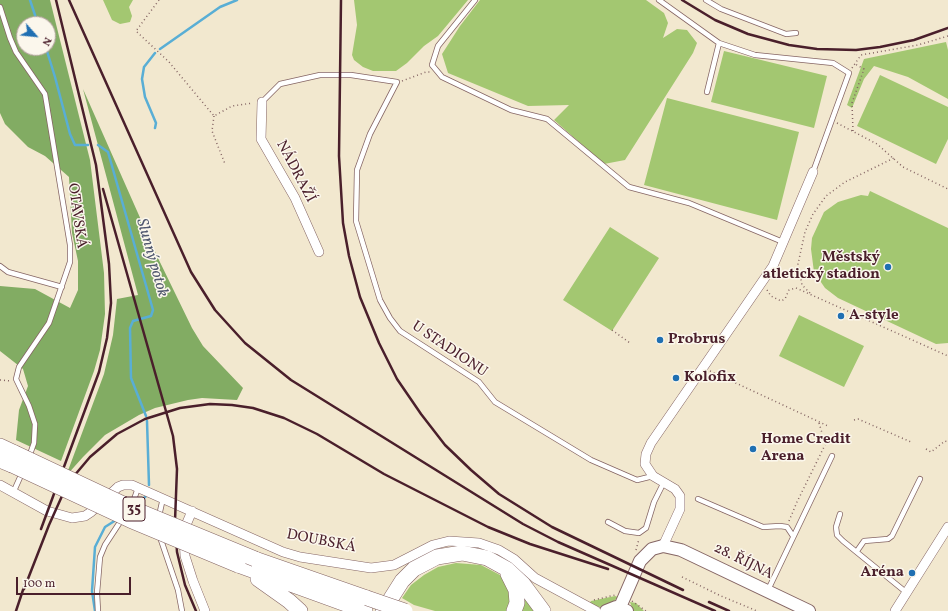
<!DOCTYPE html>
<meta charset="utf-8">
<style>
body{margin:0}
#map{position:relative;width:948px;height:611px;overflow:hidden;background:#f2e8cf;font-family:Vollkorn,serif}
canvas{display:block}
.north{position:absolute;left:16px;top:16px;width:40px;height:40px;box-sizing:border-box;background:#fbf7ec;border:1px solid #b4a19f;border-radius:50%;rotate:117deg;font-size:11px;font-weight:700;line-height:16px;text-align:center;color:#4a1f2b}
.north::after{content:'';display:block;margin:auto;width:14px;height:18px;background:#1f6fb2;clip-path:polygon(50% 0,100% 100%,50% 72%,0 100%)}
.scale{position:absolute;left:16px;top:577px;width:115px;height:18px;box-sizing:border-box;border:2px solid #4a1f2b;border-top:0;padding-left:5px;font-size:12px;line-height:14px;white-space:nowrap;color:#4a1f2b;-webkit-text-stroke:3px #fbf7ec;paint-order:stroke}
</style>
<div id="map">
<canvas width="948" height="611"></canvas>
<div class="north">N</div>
<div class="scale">100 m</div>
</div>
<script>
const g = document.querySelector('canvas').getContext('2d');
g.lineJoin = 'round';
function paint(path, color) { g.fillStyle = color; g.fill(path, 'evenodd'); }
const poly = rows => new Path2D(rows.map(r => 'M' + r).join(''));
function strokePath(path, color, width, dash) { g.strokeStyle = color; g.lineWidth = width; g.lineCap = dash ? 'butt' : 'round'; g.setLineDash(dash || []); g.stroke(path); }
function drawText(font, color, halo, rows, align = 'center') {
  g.font = font + ' Vollkorn,serif'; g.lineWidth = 3; g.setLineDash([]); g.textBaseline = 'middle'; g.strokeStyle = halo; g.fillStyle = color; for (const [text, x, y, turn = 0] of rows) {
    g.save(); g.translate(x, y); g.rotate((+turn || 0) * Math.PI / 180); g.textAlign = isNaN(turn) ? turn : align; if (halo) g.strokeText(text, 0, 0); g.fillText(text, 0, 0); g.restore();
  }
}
paint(poly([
 [103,0,133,0,129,7,132,16,130,22,120,24,112,20],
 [354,0,468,0,438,36,424,46,407,63,396,71,373,71,363,67,354,60,352,55,357,25],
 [480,0,646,0,664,13,668,23,663,38,677,29,687,30,697,43,693,53,625,160,604,164,554,120,569,105,528,106,448,73,442,54,460,26],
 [946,42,948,50,948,99,908,77,874,66,864,79,852,108,847,105,864,59],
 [724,51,827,76,814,128,711,102],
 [880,75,948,107,948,139,936,164,857,126],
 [667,98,799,132,777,220,644,185],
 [870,191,948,228,948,343,936,344,838,298,825,288,814,272,811,249,812,238,824,212,838,202,861,195,868,196],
 [610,227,659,258,612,331,563,300],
 [799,315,864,346,844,387,779,356],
 [456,563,481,565,500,575,511,588,509,611,435,611,414,605,402,598,411,585,424,575,438,567],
 [615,596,618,597,613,602,606,606,599,607,589,604,591,601],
 [525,598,537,611,522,611],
 [630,602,636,603,644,611,633,611]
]), '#a3c771');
paint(poly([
 [0,0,50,0,90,160,104,273,105,314,100,350,94,371,61,461,16,440,19,410,28,386,23,369,0,351,0,286,35,289,70,308,78,290,78,261,72,233,69,177,45,156,28,147,5,124,0,113],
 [24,24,48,24,48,48,24,48],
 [83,89,157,256,192,328,203,346,243,388,237,400,202,398,188,400,155,408,139,415,105,435,83,457,66,476,104,374,113,335,117,299,138,295]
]), '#82ac63');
strokePath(poly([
 [30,0,38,24],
 [46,48,55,77,70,134,75,145,88,145],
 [160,49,220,7,237,0],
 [155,128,156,123,145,97,142,79,144,67,155,53],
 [98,145,108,152,153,310,151,316,133,321,130,328,131,378,146,416],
 [147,421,149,485],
 [137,505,146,496],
 [95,611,92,591,95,547,105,527,116,520]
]), '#59aed5', 2.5);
const service = poly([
 [475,0,438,46,432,65,442,77,511,110,547,119,629,187,689,203,783,242],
 [659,0,719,43,755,55,833,63,849,73,813,172],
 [706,0,721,9,786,34,796,33],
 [0,7,10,38,16,52,45,94,70,245,70,262,49,323,19,367,16,379,29,406,35,424,34,443,29,457],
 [707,92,719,43],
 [262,102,280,84,320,75,351,75,397,82,370,134,357,170,356,221,380,300,390,318,400,331,479,382,495,402,591,460,637,480,653,476],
 [0,266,8,272,62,287],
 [13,493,22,473],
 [698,499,763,527,780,526,787,527,793,536],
 [132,505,138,488],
 [840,514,836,527,837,535,843,541,907,593],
 [159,516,163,498],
 [608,522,625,531,639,533,646,528,654,502,664,482],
 [160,537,178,590,182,611],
 [857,551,864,541,888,539,892,536,920,479],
 [768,590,832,456],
 [98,611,97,593,100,557,105,545,122,519]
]);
const minor = poly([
 [262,102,261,139,295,198,319,252],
 [0,485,47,511,72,518,85,516,91,512,118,487,123,485,132,485,283,552,300,557,371,568,394,565,433,545,449,541,479,543,499,550,514,559,535,578,596,611],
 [192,511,186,525,184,537,185,556,193,581,205,611],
 [663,546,680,509,680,496,675,489,653,476,645,464,646,454,651,443,773,266,813,172],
 [895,611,948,527]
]);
const tertiary = poly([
 [620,607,640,561,652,549,663,546,681,550,809,611],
 [606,611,616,607,627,611]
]);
const trunk = poly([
 [0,446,15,453],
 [0,460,12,465],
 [255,559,367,598],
 [238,565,365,611],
 [508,574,516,590,517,603,514,611],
 [258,579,289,601,300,611],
 [383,611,402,581,414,569,437,557,462,553,487,558,507,569,523,584,543,611]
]);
strokePath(service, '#856564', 6);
strokePath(minor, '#856564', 10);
strokePath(tertiary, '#856564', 14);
strokePath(trunk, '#856564', 16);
strokePath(poly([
 [159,0,136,31,169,62,214,116,232,106,253,103],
 [852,68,861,55,918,45,948,36],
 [402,81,426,72,430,72],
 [214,116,212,131,225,164],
 [837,123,877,144,903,167,948,189],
 [853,131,852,103,864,69,855,64],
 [767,290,771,296,781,301,785,299,789,290,796,288,948,356],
 [810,293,802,285,798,264,805,232,813,214,826,196,845,182,894,158],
 [612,330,630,343],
 [710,371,828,426],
 [0,380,11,381],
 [854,420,858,419,911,442],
 [819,423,822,433],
 [926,449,931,452,945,441,948,442],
 [789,521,797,502,825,445],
 [636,550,639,539],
 [682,577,721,596,757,611],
 [594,600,615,595],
 [632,601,646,611]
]), '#856564', 1.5, [1, 3]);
strokePath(service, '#fff', 4.5);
strokePath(minor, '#fff', 9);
strokePath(tertiary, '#fff', 12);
strokePath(trunk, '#fff', 15);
strokePath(poly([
 [69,0,191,272,215,310,245,343,291,380,523,524,558,542,715,611],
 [341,0,339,156,343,223,349,256,360,297,379,343,397,379,421,414,445,445,471,470,499,494,552,527,683,590],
 [682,0,715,20,748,34,789,45,817,49,856,50,880,47,914,40,948,28],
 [103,189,173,436,177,469,175,521,177,552,185,585,196,611],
 [41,529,99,372,107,338,111,303,109,264,96,165,56,0],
 [24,589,49,525,62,496,74,476,90,457,117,434,145,419,180,408,210,404,232,405,253,408,284,418,317,434,384,474,488,527,530,544,608,569],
 [709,602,729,611],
 [16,611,25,584]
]), '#4a1f2b', 2.5);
const trunkBridge = poly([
 [15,453,136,510,255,559],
 [12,465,130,520,238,565],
 [367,598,405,611]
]);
strokePath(trunkBridge, '#856564', 16, []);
strokePath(trunkBridge, '#fff', 15);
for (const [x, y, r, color] of [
 [888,267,4,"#1f6fb2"],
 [841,316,4,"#1f6fb2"],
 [660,340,4,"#1f6fb2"],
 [676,378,4,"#1f6fb2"],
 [753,449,4,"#1f6fb2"],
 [912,573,4,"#1f6fb2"]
]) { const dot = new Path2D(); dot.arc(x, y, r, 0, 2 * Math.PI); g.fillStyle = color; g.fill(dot); strokePath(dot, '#fbf7ec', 1.5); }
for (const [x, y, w] of [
 [134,509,22]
]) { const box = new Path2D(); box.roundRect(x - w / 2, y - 12, w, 24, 3); g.fillStyle = '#fbf7ec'; g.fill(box); strokePath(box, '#4a1f2b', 1); }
drawText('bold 14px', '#4a1f2b', null, [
 ["35",134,509]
]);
drawText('15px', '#4a1f2b', '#fbf7ec', [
 ["NÁDRAŽÍ",295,172,62],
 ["OTAVSKÁ",76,216,82],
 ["U STADIONU",449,350,34],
 ["DOUBSKÁ",321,542,11],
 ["28. ŘÍJNA",743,562,26]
]);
drawText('bold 15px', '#4a1f2b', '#fbf7ec', [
 ["Městský",880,258,"right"],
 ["atletický stadion",880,275,"right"],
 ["A-style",849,316],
 ["Probrus",668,340],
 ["Kolofix",684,378],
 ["Home Credit",761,440],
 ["Arena",761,457],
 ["Aréna",904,573,"right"]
], 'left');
drawText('italic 16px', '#50586f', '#fbf7ec', [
 ["Slunný potok",151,258,74]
]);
</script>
